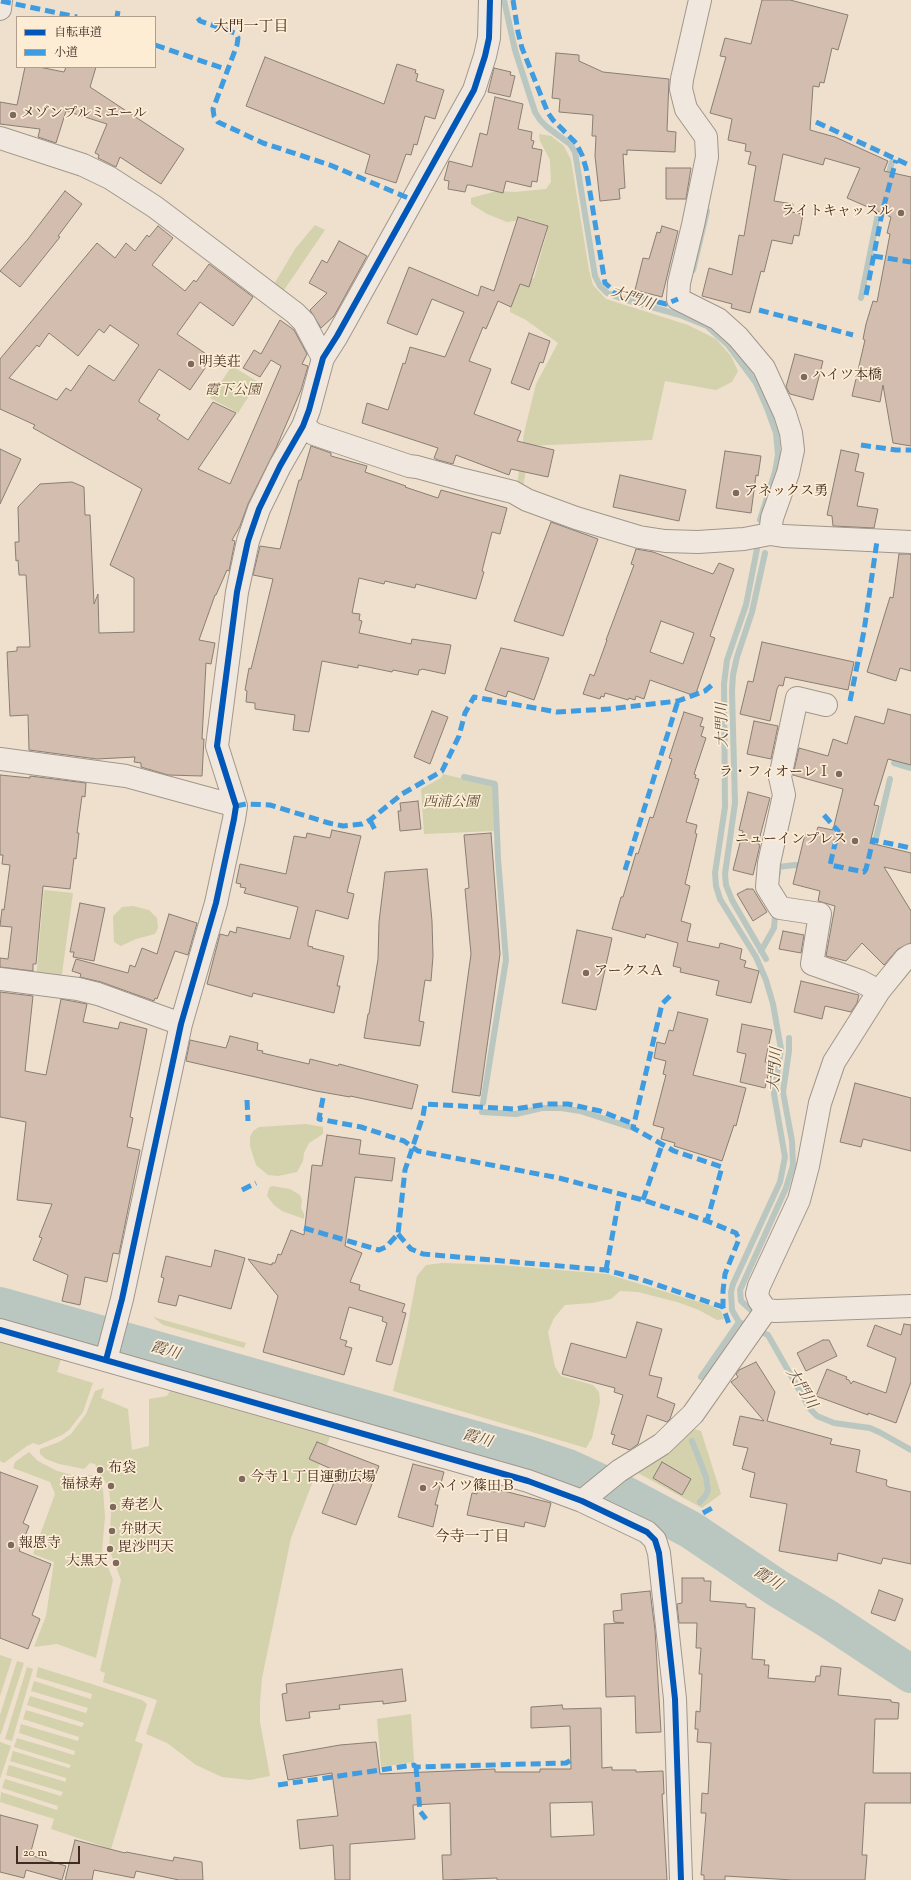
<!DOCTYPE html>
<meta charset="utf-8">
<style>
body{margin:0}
#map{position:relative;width:911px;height:1880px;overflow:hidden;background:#eee0cc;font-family:"Sorts Mill Goudy","Noto Serif JP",serif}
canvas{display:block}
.legend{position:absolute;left:16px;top:16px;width:140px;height:52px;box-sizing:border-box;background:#fdedd5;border:1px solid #b19f8d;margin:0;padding:5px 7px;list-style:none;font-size:12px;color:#402a21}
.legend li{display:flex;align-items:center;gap:8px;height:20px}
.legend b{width:20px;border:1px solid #b19f8d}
.scale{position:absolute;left:16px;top:1846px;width:64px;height:18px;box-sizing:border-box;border:2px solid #402a21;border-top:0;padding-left:5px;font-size:12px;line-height:14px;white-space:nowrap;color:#402a21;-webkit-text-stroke:3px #fdedd5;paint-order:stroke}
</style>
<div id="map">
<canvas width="911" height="1880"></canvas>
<ul class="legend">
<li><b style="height:5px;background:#0057b8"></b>自転車道</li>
<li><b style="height:5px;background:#3f9ce0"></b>小道</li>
</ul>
<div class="scale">20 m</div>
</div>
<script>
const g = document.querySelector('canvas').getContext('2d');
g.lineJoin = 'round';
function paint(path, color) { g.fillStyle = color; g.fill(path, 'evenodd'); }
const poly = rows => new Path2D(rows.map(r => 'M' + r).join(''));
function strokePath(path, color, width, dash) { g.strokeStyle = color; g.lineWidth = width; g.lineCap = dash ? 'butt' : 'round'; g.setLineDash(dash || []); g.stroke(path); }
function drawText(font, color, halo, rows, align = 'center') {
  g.font = font + ' "Sorts Mill Goudy","Noto Serif JP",serif'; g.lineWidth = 3.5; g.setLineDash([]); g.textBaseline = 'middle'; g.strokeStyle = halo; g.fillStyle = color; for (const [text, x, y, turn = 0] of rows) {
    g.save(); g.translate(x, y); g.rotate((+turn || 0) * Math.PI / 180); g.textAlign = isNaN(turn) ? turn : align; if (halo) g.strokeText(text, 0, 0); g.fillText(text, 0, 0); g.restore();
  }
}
paint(poly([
 [539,134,551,136,564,146,571,160,589,270,593,285,606,299,688,325,716,339,731,356,738,371,732,382,716,390,665,381,652,440,529,446,523,489,517,485,524,433,536,384,558,343,526,320,510,312,510,290,514,284,534,278,547,232,531,219,507,222,487,214,471,204,471,198,497,191,515,192,546,189,551,182,550,160,540,141],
 [315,225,325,230,282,293,273,286,295,249],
 [232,366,258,382,238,413,210,398],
 [443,774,493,786,494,831,424,834,421,789,441,778],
 [44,890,73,893,61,981,36,978],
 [133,906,149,910,157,918,158,928,155,934,136,939,121,946,114,942,113,916,122,907],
 [306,1124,323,1127,323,1134,309,1143,304,1153,303,1161,297,1172,278,1176,268,1175,256,1165,250,1146,250,1137,253,1131,259,1127],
 [272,1186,290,1189,300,1195,302,1200,301,1208,304,1214,304,1219,282,1211,274,1205,267,1196,269,1188],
 [443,1263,500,1265,607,1274,712,1306,721,1311,724,1319,717,1320,699,1310,677,1302,638,1292,620,1291,611,1299,592,1303,565,1305,554,1318,548,1332,555,1367,561,1376,593,1385,599,1392,600,1402,592,1438,586,1448,393,1391,405,1340,417,1276,426,1265],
 [153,1317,246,1343,244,1348,163,1325],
 [0,1341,61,1359,57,1372,93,1383,83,1412,69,1430,62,1435,39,1445,33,1443,27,1446,4,1463,0,1461],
 [104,1388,101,1398,128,1409,132,1450,149,1446,149,1399,167,1396,170,1391,330,1437,291,1538,262,1678,260,1702,260,1722,270,1776,250,1780,222,1777,196,1765,167,1743,146,1734,157,1700,103,1682,105,1673,100,1671,121,1580,109,1549,111,1512,109,1487,99,1473,95,1464,90,1463,84,1469,59,1464,46,1459,40,1454,40,1449,59,1442,71,1434,86,1414,95,1391],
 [694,1429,701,1431,721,1494,702,1508,638,1473],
 [29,1452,38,1461,57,1471,72,1475,92,1475,103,1489,105,1517,102,1551,113,1580,96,1658,57,1644,34,1647,46,1616,54,1562,33,1554,55,1494,50,1482,13,1468,15,1462],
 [0,1655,12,1659,0,1696],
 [17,1661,24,1663,1,1734,0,1734,0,1715],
 [27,1667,33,1669,12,1741,5,1739],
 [38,1667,142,1700,147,1704,135,1741,143,1744,111,1849,51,1829,54,1819,0,1802,1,1792,57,1810,58,1806,2,1788,5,1779,61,1796,63,1792,6,1775,9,1765,66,1782,66,1778,10,1761,13,1751,69,1768,71,1765,14,1747,17,1738,74,1755,75,1751,19,1733,21,1724,78,1741,79,1737,23,1719,26,1710,82,1727,84,1723,27,1705,30,1696,86,1713,88,1708,31,1691,34,1681,91,1699,92,1694,36,1677],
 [411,1714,414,1762,381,1767,377,1719],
 [0,1742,11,1746,0,1779]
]), '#d4d1ad');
strokePath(poly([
 [504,0,515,50,535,112,540,120,547,127,570,144,575,152,595,276,600,286,607,293,623,299,680,315,707,326,728,345,756,383,767,408,776,433,778,455,775,472,760,520],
 [887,180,892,162],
 [693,270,707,211],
 [861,298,880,204],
 [757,549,746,605,727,660,724,684,725,807,715,873,716,886,720,899,756,957,766,980,773,1004,781,1049,774,1094,785,1157,780,1182,733,1284,731,1292,732,1310,739,1322,768,1335,810,1409,817,1416,834,1423,870,1428,881,1433,911,1450],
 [765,553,752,612,737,657,733,675,732,691,735,803,725,874,726,885,732,900,766,959],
 [894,763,911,768],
 [464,777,495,784,498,858,506,960,483,1103],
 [873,851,890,779],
 [778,873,778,867,795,865,805,866],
 [761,951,774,928,775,916],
 [482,1112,516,1114,542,1108,561,1108,580,1111,630,1127],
 [751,1310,741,1301,740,1290,786,1188,793,1165,792,1141,783,1092,789,1051,789,1038],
 [701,1377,739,1322],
 [692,1441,706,1477,708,1490,706,1495,700,1502],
 [675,1521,687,1512]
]), '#bac7c0', 6);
strokePath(poly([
 [0,1306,529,1455,568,1468,614,1489,691,1530,777,1588,828,1619,911,1674]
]), '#bac7c0', 38);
const building = poly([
 [762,0,790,0,848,15,838,50,832,48,824,83,820,82,819,87,813,86,810,130,835,137,888,161,884,171,911,177,911,446,893,443,883,385,880,402,852,396,865,340,863,339,866,324,873,301,877,302,890,234,887,233,891,217,847,198,860,168,825,158,823,165,783,154,774,201,793,204,792,212,803,214,799,236,794,235,792,244,772,240,764,272,761,271,750,313,731,308,732,304,702,296,709,268,732,275,739,235,744,236,756,166,748,164,751,152,745,151,746,144,728,140,732,119,710,113,726,57,720,56,725,38,751,44,762,0],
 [556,53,579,55,579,61,603,72,669,79,667,131,676,132,675,152,627,150,627,155,623,154,625,188,619,189,620,199,600,201,595,156,596,136,592,136,593,115,559,112,560,99,552,98,556,53],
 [265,57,384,104,397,64,416,70,415,73,418,74,416,81,444,90,435,119,425,116,417,145,414,144,411,155,406,154,396,183,365,173,370,155,246,106,265,57],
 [25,67,39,67,64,72,66,67,96,67,90,87,184,149,161,184,120,157,116,167,98,158,99,155,95,153,107,124,66,111,56,143,38,137,40,129,0,124,0,102,17,105,25,67],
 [494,68,511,72,510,75,515,76,510,97,488,92,494,68],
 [495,97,523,104,518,129,532,132,531,140,534,141,532,148,542,150,537,182,532,181,531,187,506,181,503,193,470,185,467,185,465,192,448,189,449,181,444,180,449,161,472,167,480,133,487,135,495,97],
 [666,168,691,168,686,199,666,199,666,168],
 [65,191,82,204,58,236,60,237,20,287,0,271,28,239,65,191],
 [518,217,548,226,529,287,520,284,511,307,498,301,486,329,483,327,469,361,491,369,474,414,521,431,517,441,554,450,548,477,511,469,509,475,456,455,453,464,438,460,434,458,438,448,362,423,367,403,388,410,403,363,405,364,410,347,445,357,464,312,432,299,417,335,387,323,409,267,478,296,481,286,494,291,518,217],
 [158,226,173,238,152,265,185,291,194,280,196,282,209,264,253,297,233,326,200,302,177,334,212,358,190,390,159,369,139,400,139,402,160,415,157,419,188,440,213,402,236,413,198,469,230,484,281,366,271,360,260,377,243,368,254,350,261,354,280,320,294,330,307,354,302,364,308,366,301,390,276,448,248,504,240,526,232,540,235,541,229,571,227,570,216,595,215,595,199,640,215,643,211,664,206,663,202,739,204,739,202,776,168,775,141,767,141,763,134,762,135,757,97,759,29,750,28,715,10,716,7,652,17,651,17,647,30,647,26,575,19,575,18,560,16,561,15,542,19,542,18,507,40,484,72,482,84,487,85,515,90,515,94,604,98,594,99,633,134,632,134,578,110,565,142,489,33,428,35,425,0,409,0,359,97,243,115,258,126,243,135,251,147,235,149,237,158,226],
 [110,325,139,345,114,381,89,365,71,391,66,388,57,400,9,378,37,345,39,347,49,333,78,356,99,329,104,333,110,325],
 [662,226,678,231,662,297,635,290,643,258,649,259,657,232,660,233,662,226],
 [339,241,367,256,334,316,321,328,310,310,327,293,309,283,322,260,327,263,339,241],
 [529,333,550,341,543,363,540,362,529,390,511,383,529,333],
 [795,354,823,361,813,400,790,394,786,387,795,354],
 [311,446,331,453,331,456,367,466,365,472,406,486,405,487,438,498,441,490,507,508,500,534,492,532,482,571,484,572,476,599,416,584,415,588,385,581,384,584,359,578,352,613,360,614,359,620,362,621,359,633,411,644,412,639,451,645,445,674,422,669,421,670,419,670,418,675,393,670,392,672,358,665,358,668,322,661,309,732,293,730,295,715,255,709,255,703,246,702,247,691,245,690,249,668,251,669,273,579,253,575,260,546,280,549,299,480,301,480,311,446],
 [0,449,21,459,0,504,0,449],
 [841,450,859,454,855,471,864,473,857,506,878,509,874,528,833,526,832,516,827,515,841,450],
 [725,451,761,456,758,476,756,475,751,513,716,508,725,451],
 [620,475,686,490,679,521,613,507,620,475],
 [551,522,598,539,563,636,514,621,551,522],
 [636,549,653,552,713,574,719,563,734,569,710,636,715,638,695,696,650,680,644,699,636,696,635,700,629,698,628,700,605,693,604,697,601,696,600,699,583,694,590,674,594,676,607,640,606,640,634,565,631,564,636,549],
 [661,621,694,633,683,664,650,652,661,621],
 [899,554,911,554,911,671,900,668,896,681,867,672,890,597,893,598,899,554],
 [762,642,854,662,848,690,785,677,783,686,779,685,777,689,770,721,740,714,748,681,753,682,762,642],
 [501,648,549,658,534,700,508,691,506,697,485,690,501,648],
 [888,709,911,715,911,765,888,759,874,805,879,806,870,843,911,853,911,873,884,867,911,911,911,943,898,949,884,965,862,943,846,961,826,956,835,906,818,901,820,891,793,884,805,834,815,836,818,827,833,830,843,789,793,775,799,748,828,756,833,739,847,744,855,716,884,724,888,709],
 [432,711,448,717,430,764,414,757,432,711],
 [684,712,703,718,700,726,704,727,701,736,706,738,694,774,696,775,695,778,699,779,686,822,697,825,695,833,697,834,685,884,690,886,681,921,691,924,687,941,719,948,720,943,742,949,740,959,746,961,744,967,759,971,751,1003,716,995,719,981,680,972,681,968,673,966,678,943,646,934,645,938,612,929,621,897,623,897,636,853,638,854,650,817,653,818,672,759,669,758,684,712],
 [754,721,778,726,771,759,747,754,754,721],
 [0,775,30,778,30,776,86,783,85,797,82,796,77,833,79,833,76,859,74,858,70,889,43,886,36,964,33,964,33,971,0,967,0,958,8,959,12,927,0,926,2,909,4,910,10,865,2,864,3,855,0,855,0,775],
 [748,792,770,798,758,844,760,845,753,875,733,870,743,831,739,830,748,792],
 [418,801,421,829,400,831,398,811,401,811,400,803,418,801],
 [332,830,361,836,347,892,354,894,348,919,316,910,308,942,308,946,313,947,312,948,344,956,337,986,340,986,334,1013,253,993,252,997,207,984,220,934,228,936,230,931,236,933,237,927,290,939,298,907,244,893,246,888,240,887,241,884,236,883,240,864,286,874,294,836,306,838,307,833,330,838,332,830],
 [491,833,500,954,480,1096,452,1092,471,954,465,889,469,888,464,835,491,833],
 [427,869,432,921,433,956,431,981,425,980,419,1021,424,1022,420,1046,364,1038,368,1014,369,1014,378,959,379,922,385,872,427,869],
 [747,889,753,889,767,912,753,921,737,894,747,889],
 [80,903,105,908,94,961,73,957,74,952,70,952,80,903],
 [169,914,197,923,188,955,175,951,157,999,155,998,154,1001,101,982,80,977,81,974,72,971,76,959,128,973,130,965,135,967,142,948,157,954,169,914],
 [577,930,612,938,596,1010,562,1003,577,930],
 [783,931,804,935,801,953,779,949,783,931],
 [801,981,859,995,857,1003,851,1012,825,1006,822,1019,794,1012,801,981],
 [0,992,33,996,25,1071,46,1075,61,999,87,1004,83,1022,118,1029,120,1022,147,1029,130,1117,133,1118,127,1147,140,1150,119,1254,113,1253,107,1282,85,1277,80,1305,62,1301,68,1275,33,1260,42,1238,39,1237,52,1204,17,1200,26,1122,0,1117,0,992],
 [678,1012,708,1019,693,1075,746,1088,736,1126,734,1125,722,1161,674,1146,675,1143,661,1139,664,1128,653,1125,666,1075,663,1074,666,1061,654,1058,657,1042,665,1044,669,1030,673,1031,678,1012],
 [742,1024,772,1030,765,1062,771,1063,765,1088,740,1082,746,1054,737,1052,742,1024],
 [230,1036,258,1043,257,1050,263,1051,262,1053,309,1064,310,1059,338,1066,339,1064,418,1085,412,1109,350,1096,350,1097,316,1091,186,1061,190,1040,226,1048,230,1036],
 [855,1083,911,1098,911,1151,863,1139,861,1147,840,1142,855,1083],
 [327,1135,361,1140,359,1154,395,1158,392,1181,355,1177,345,1246,362,1253,350,1282,360,1285,359,1290,405,1304,402,1312,406,1313,392,1364,390,1365,376,1361,387,1323,382,1321,383,1317,349,1307,340,1339,347,1341,345,1346,352,1348,344,1375,263,1352,278,1296,248,1259,272,1265,272,1263,275,1263,278,1254,281,1255,291,1230,304,1235,312,1165,322,1166,327,1135],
 [215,1250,245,1258,231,1309,179,1295,176,1306,158,1302,164,1278,161,1277,166,1256,211,1267,215,1250],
 [637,1322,662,1329,649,1375,662,1378,657,1397,675,1404,670,1419,667,1422,647,1415,638,1444,630,1450,612,1444,615,1435,611,1434,623,1395,614,1392,615,1388,562,1374,571,1343,626,1358,637,1322],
 [904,1324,911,1325,911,1382,896,1423,868,1413,868,1415,816,1396,827,1369,847,1377,846,1379,849,1380,851,1384,853,1381,886,1393,896,1358,867,1346,875,1325,901,1335,904,1324],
 [823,1340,829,1340,837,1356,806,1371,797,1353,823,1340],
 [756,1362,775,1392,767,1421,832,1439,830,1444,860,1450,856,1472,887,1480,886,1485,889,1487,911,1492,911,1564,883,1558,881,1564,838,1553,837,1561,779,1551,787,1504,750,1497,755,1473,742,1469,748,1448,733,1445,740,1416,764,1421,731,1382,738,1377,736,1374,739,1370,756,1362],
 [317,1442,379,1466,356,1525,322,1513,338,1472,309,1459,317,1442],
 [662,1462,691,1479,682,1495,653,1478,662,1462],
 [413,1464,444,1472,435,1505,438,1505,433,1527,398,1517,413,1464],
 [0,1472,38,1486,23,1523,29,1526,19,1551,51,1564,32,1615,40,1619,28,1649,0,1638,0,1472],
 [478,1488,495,1492,496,1489,551,1503,545,1527,525,1522,524,1527,467,1515,472,1493,477,1494,478,1488],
 [682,1578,704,1578,704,1581,711,1581,710,1601,746,1604,746,1607,755,1608,752,1659,765,1660,764,1665,769,1665,768,1678,815,1682,816,1676,820,1676,821,1666,841,1668,838,1695,891,1700,891,1702,899,1703,898,1719,875,1719,873,1773,911,1773,911,1803,865,1803,862,1855,867,1855,865,1880,793,1880,725,1876,725,1880,704,1880,704,1875,701,1875,706,1813,701,1813,702,1793,708,1794,711,1743,697,1742,698,1729,695,1729,696,1711,700,1712,702,1674,699,1674,701,1648,696,1648,697,1623,679,1623,677,1604,682,1603,682,1578],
 [879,1590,903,1599,895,1621,871,1613,879,1590],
 [650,1591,655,1630,661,1732,636,1733,635,1696,606,1697,604,1624,624,1623,614,1622,613,1611,622,1610,621,1594,650,1591],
 [402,1669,406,1701,383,1704,383,1701,339,1705,340,1709,309,1712,310,1718,286,1721,282,1694,287,1693,286,1684,402,1669],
 [562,1705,563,1709,601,1708,602,1768,612,1767,612,1770,636,1770,636,1772,663,1771,664,1794,662,1794,667,1880,497,1880,497,1878,443,1880,442,1855,451,1855,450,1803,413,1805,415,1839,350,1844,350,1880,335,1880,333,1845,300,1849,297,1820,338,1816,332,1773,288,1780,283,1755,340,1745,376,1742,380,1774,495,1769,495,1772,540,1772,540,1769,571,1769,570,1726,531,1728,531,1707,562,1705],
 [592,1802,594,1835,551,1837,550,1803,592,1802],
 [0,1815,38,1825,30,1855,66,1866,62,1880,26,1870,24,1878,0,1872,0,1815],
 [75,1840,125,1853,126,1852,173,1861,174,1857,202,1862,203,1880,179,1880,136,1871,134,1878,94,1870,92,1880,65,1880,75,1840]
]);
paint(building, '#d2bdaf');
strokePath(building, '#897e73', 1);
const street = poly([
 [700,0,682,79,681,89,686,109,706,137,707,157,693,225,679,283,678,299,718,319,738,337,764,368,785,414,791,433,793,450,788,473,772,518,770,534],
 [0,9,1,0],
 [0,138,83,165,110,178,155,207,295,313,304,322,323,358],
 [303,426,314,434,409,466,417,467,464,480,513,492,527,500,576,518,639,537,665,541,698,542,744,539,770,534,783,536,911,542],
 [826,705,797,698,780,777,784,795,769,863,767,887,780,908,820,914,812,964,860,981,879,991],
 [0,759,126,776,236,806],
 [911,955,905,959,879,991,834,1062,820,1103,808,1166,799,1200,759,1286,757,1294,759,1300,766,1310,776,1311,911,1306],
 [0,979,78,989,98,994,181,1024],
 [0,1330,528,1481,582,1501,647,1532,655,1540,659,1553,675,1699,681,1880],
 [106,1360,122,1299,181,1024,216,903,234,819,236,806,217,746,237,592,248,541,259,509,280,466,303,426,309,410,323,358,337,336,474,90,485,56,489,38,490,0],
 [582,1501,619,1471,662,1444,693,1414,766,1310]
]);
strokePath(street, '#a1968b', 24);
strokePath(street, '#f0e8df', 22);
strokePath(poly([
 [513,0,518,32,522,48,548,113,553,120,576,143,582,155,586,168,605,283,614,291,666,304,678,299],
 [1,1,77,17],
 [117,17,118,11],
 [198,18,200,21,235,33,238,38,237,45,213,109,214,116,218,122,263,143,330,165,413,200],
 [155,45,228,70],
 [816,122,911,166],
 [873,256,911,262],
 [866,295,882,213,896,160],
 [759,310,853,335],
 [861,445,896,450,911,450],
 [850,701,864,631,877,541],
 [236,806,246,804,270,805,329,823,343,826,362,824,370,820,402,794,442,771,459,736,465,713,474,697,557,712,609,709,678,701,705,691,713,684],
 [824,815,838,831,830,865,864,872,866,869,873,840,911,848],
 [370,820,376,832],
 [625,870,678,701],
 [670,996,662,1004,633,1128,674,1151,722,1167,707,1221],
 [323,1098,319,1119,361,1127,404,1141,418,1151,559,1178,643,1200,707,1221,736,1233,739,1239,725,1274,723,1291,723,1307,729,1324],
 [247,1100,248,1121],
 [242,1190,256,1183],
 [643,1200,662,1145],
 [304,1228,379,1250,386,1247,398,1234,405,1170,423,1116,425,1104,515,1109,547,1104,568,1104,600,1111,634,1124],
 [398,1234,411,1249,423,1254,606,1270,640,1279,723,1307],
 [606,1270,620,1194],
 [703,1513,712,1508],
 [416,1767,420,1811,426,1819],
 [278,1785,414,1765,416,1767,566,1763,573,1759]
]), '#3f9ce0', 5, [10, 5]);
strokePath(poly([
 [0,1330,528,1481,582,1501,647,1532,655,1540,659,1553,675,1699,681,1880],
 [106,1360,122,1299,181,1024,216,903,234,819,236,806,217,746,237,592,248,541,259,509,280,466,303,426,309,410,323,358,337,336,474,90,485,56,489,38,490,0]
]), '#0057b8', 6);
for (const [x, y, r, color] of [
 [13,115,4,"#7d6a5d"],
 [901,213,4,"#7d6a5d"],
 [191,364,4,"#7d6a5d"],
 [804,377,4,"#7d6a5d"],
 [736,493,4,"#7d6a5d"],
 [839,774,4,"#7d6a5d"],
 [855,841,4,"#7d6a5d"],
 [586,973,4,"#7d6a5d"],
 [100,1470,4,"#7d6a5d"],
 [242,1479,4,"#7d6a5d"],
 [111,1486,4,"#7d6a5d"],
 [423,1488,4,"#7d6a5d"],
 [113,1507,4,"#7d6a5d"],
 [112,1531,4,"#7d6a5d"],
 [11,1545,4,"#7d6a5d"],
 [110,1549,4,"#7d6a5d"],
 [116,1563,4,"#7d6a5d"]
]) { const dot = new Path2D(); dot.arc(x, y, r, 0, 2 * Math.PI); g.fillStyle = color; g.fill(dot); strokePath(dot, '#fdedd5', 1.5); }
drawText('14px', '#402a21', '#fdedd5', [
 ["メゾンプルミエール",21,115],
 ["ライトキャッスル",893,213,"right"],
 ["明美荘",199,364],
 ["ハイツ本橋",812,377],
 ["アネックス勇",744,493],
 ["ラ・フィオーレⅠ",831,774,"right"],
 ["ニューインプレス",847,841,"right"],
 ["アークスＡ",594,973],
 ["布袋",108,1470],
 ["今寺１丁目運動広場",250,1479],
 ["福禄寿",103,1486,"right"],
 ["ハイツ篠田Ｂ",431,1488],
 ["寿老人",121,1507],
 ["弁財天",120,1531],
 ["報恩寺",19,1545],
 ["毘沙門天",118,1549],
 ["大黒天",108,1563,"right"]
], 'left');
drawText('italic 14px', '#60503e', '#fdedd5', [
 ["霞下公園",233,392],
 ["西浦公園",451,804]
]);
drawText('15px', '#402a21', '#fdedd5', [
 ["大門一丁目",251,28],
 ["今寺一丁目",472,1538]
]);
drawText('italic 15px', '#594e48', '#fdedd5', [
 ["大門川",632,300,19],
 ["大門川",724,725,-91],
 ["大門川",777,1070,-86],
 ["霞川",165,1352,16],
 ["大門川",800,1389,58],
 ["霞川",477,1440,16],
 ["霞川",767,1580,33]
]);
</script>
